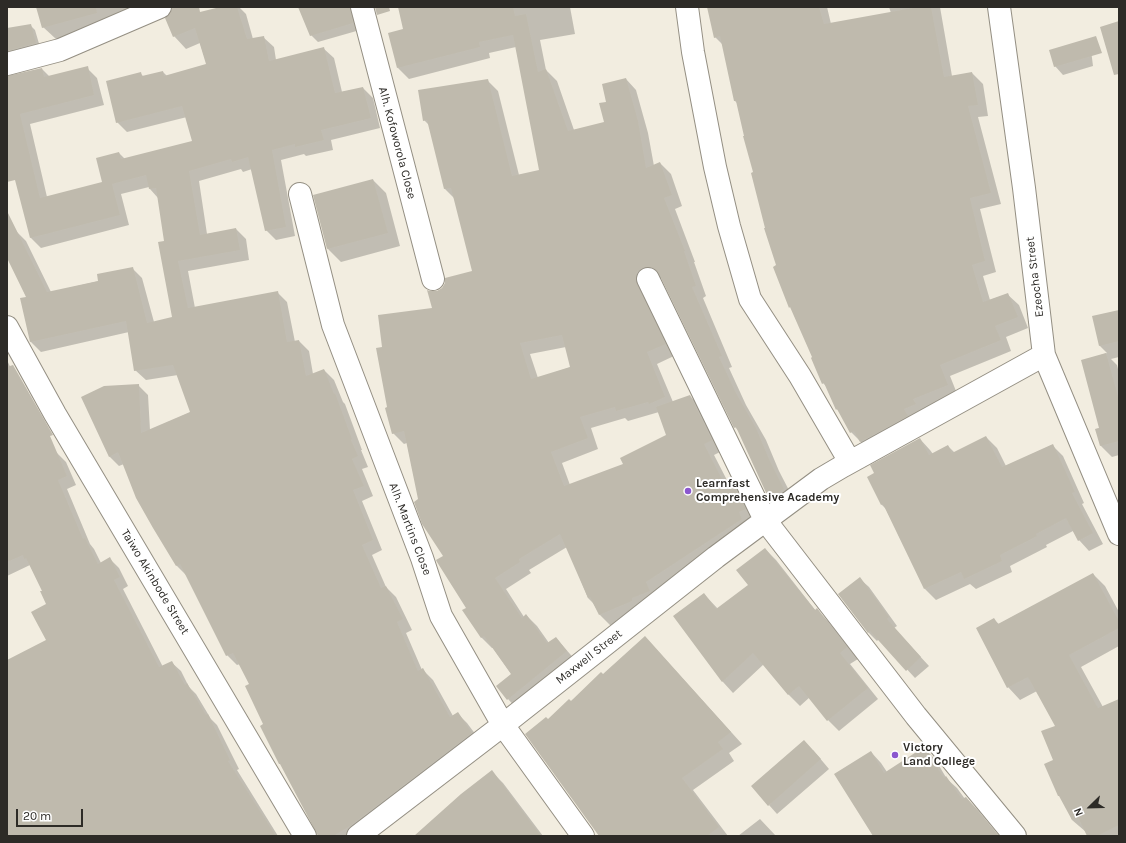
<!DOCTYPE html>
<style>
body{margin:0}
#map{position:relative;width:1126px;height:843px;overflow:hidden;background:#f2ede0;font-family:Karla,sans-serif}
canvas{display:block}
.frame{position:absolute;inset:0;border:8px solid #2d2b27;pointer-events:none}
.north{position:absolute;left:1070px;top:787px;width:40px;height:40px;-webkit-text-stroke:3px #fff;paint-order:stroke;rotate:247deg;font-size:11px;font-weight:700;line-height:16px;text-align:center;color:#2d2b27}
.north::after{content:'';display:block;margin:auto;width:14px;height:18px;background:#2d2b27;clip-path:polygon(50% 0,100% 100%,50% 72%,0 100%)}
.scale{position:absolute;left:16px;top:809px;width:67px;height:18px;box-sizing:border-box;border:2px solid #2d2b27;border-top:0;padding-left:5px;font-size:12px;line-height:14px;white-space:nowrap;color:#2d2b27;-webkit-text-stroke:3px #fff;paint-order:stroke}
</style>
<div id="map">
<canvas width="1126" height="843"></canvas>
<div class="frame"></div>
<div class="north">N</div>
<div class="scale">20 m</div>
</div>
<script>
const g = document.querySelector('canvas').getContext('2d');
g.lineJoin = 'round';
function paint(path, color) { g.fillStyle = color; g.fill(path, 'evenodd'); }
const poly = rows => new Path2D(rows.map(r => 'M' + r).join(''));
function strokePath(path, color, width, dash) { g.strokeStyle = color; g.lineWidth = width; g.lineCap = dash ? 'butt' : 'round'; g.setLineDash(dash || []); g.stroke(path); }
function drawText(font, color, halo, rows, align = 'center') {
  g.font = font + ' Karla,sans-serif'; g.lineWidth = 4; g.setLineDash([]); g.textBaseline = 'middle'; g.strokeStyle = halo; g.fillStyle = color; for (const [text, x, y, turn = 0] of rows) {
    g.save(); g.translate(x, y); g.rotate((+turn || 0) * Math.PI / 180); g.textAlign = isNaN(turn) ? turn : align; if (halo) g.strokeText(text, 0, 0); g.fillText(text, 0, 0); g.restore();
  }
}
paint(poly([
 [37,7,170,7,56,39,43,27],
 [173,7,189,7,192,16,224,7,239,7,246,14,253,39,263,37,274,47,276,60,323,48,334,58,342,92,363,88,373,98,380,128,331,140,333,150,306,156,304,154,281,160,295,236,276,240,266,230,252,169,243,172,241,169,199,181,207,234,236,229,246,239,249,260,188,271,195,308,277,292,287,302,295,342,299,341,309,351,313,374,324,370,334,380,343,402,345,404,362,450,361,450,368,467,362,469,373,496,362,501,382,550,372,555,386,587,396,597,412,630,406,633,422,670,423,670,433,680,453,716,457,713,467,723,482,743,360,836,320,836,265,724,250,685,240,664,237,665,227,655,187,576,177,566,154,527,124,464,119,466,109,456,138,385,148,395,150,430,191,412,178,375,146,380,135,370,129,332,41,352,31,342,21,299,27,298,7,256,7,236,16,231,26,241,51,292,99,281,132,268,142,278,154,322,173,318,166,241,158,198,150,189,149,187,121,194,129,225,41,248,31,238,7,145,7,77,42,69,50,77,87,68,97,78,104,105,30,124,47,197,104,183,119,153,125,159,194,142,187,117,127,132,117,122,141,74,144,77,163,72,167,76,207,65,200,43,186,49,174,36,171,15],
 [299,7,359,7,360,30,318,42,311,35],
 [399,7,570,7,575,34,540,40,546,70,557,81,574,130,605,123,608,102,626,79,636,90,648,133,654,166,660,163,671,174,682,206,675,209,695,262,694,262,706,296,703,298,732,367,729,368,746,405,766,440,779,471,794,500,780,508,769,497,740,432,735,427,662,278,654,278,676,355,657,364,673,402,690,396,701,407,722,451,714,455,730,486,733,484,744,495,756,520,645,611,611,626,600,615,593,603,588,598,567,547,529,570,531,573,506,589,524,617,526,615,537,626,549,643,556,638,577,662,518,710,508,699,512,675,493,648,492,648,481,637,419,500,407,443,404,444,393,433,388,408,383,348,433,309,437,292,473,272,455,199,445,189,430,126,424,120,487,80,498,91,519,175,540,171,516,47,489,53,490,58,409,79,398,68,404,30],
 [566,347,571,367,538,378,530,354],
 [659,412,667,436,624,465,570,485,562,463,598,449,591,428,625,418,628,421],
 [709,7,827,7,831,24,891,13,889,7,940,7,952,76,972,73,983,84,988,116,978,117,1001,204,980,209,996,272,983,276,990,300,1007,294,1019,305,1028,328,1006,337,1011,351,950,376,958,396,872,453,851,432,840,413,837,409,827,387,823,383,777,266,766,229,754,173,737,103,735,101,723,45,715,37],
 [31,26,35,30,40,47,7,58,7,29],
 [1091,50,1093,66,1063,75,1055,66],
 [373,180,386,193,400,246,341,262,328,249,314,196],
 [1119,311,1119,357,1111,359,1117,365,1119,373,1119,455,1112,457,1101,446,1096,429,1100,428,1082,361,1107,353,1100,346,1093,317],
 [7,360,51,454,56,452,66,462,76,485,67,489,90,544,94,549,101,563,110,559,119,568,128,586,123,589,163,667,171,662,181,671,189,687,196,694,211,719,217,725,239,769,237,770,278,836,7,836,7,661,47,641,48,604,43,591,30,565,7,576],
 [986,437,997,448,1006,466,1052,445,1063,456,1084,503,1082,504,1103,544,1089,551,1079,540,1073,531,1046,545,1047,547,1010,566,1012,572,976,589,970,584,936,600,925,589,886,509,882,505,868,477,875,474,920,439,930,450,933,454,948,446,955,453],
 [765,549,776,560,816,611,817,610,828,621,858,659,850,664,878,699,839,731,828,720,810,697,800,706,789,695,764,664,733,693,723,682,674,616,704,594,718,609,749,585],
 [1093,574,1105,586,1119,612,1119,646,1081,667,1103,707,1119,701,1119,836,1088,836,1086,832,1072,820,1054,761,1056,726,1037,691,1020,700,1008,687,994,620,999,624],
 [860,579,869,587,897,626,894,628,929,666,915,678,879,639,877,641,868,632],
 [645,637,742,744,729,753,734,761,693,790,728,836,600,836,548,720,603,675],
 [924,748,935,759,947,779,957,788,965,799,966,798,977,809,999,836,874,836,871,752,881,763,887,772],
 [813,750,829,769,777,814,769,805],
 [492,772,503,783,543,836,431,836],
 [760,819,776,836,738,836]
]), '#0003');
paint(poly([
 [36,7,96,7,97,13,42,28],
 [172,7,199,7,200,12,220,7,237,7,247,39,264,36,269,61,324,47,335,93,363,87,371,118,321,130,324,140,295,147,295,144,272,150,286,227,265,231,248,157,232,162,231,159,189,171,200,235,236,228,240,250,178,261,188,308,278,291,287,342,299,340,306,376,324,369,334,394,335,393,352,439,351,440,358,456,352,459,364,486,353,490,373,540,362,545,381,588,386,586,403,619,397,622,418,671,423,668,450,717,458,712,472,733,350,826,333,836,318,836,280,764,279,764,260,726,263,724,245,686,249,684,233,653,226,656,180,564,176,566,153,528,136,498,118,452,109,457,81,397,104,386,139,384,141,433,190,412,173,365,134,371,126,321,30,342,20,298,26,297,7,258,7,211,47,292,98,281,97,274,133,267,147,323,172,317,158,242,164,241,156,188,149,189,146,175,112,184,120,215,30,238,15,180,7,182,7,76,42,68,44,77,88,66,94,95,20,114,40,198,102,182,96,158,119,152,121,159,192,141,182,106,116,123,106,81,141,72,142,76,163,71,164,76,206,64,195,28,173,37,165,18,170,14],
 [298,7,350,7,353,23,310,36],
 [375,7,389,7,390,11,377,15],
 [398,7,513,7,515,16,526,14,538,72,546,69,568,131,604,122,599,103,606,102,602,84,626,78,638,121,646,168,660,162,672,195,664,198,685,251,684,251,696,286,692,287,722,356,719,357,736,393,756,428,769,459,784,489,768,497,736,427,734,428,659,274,655,269,649,267,642,268,637,272,636,278,637,284,666,344,647,352,665,397,649,404,648,402,616,411,615,407,580,417,588,438,551,452,564,486,623,464,620,458,666,435,656,407,690,395,712,440,704,444,726,487,733,483,746,509,739,512,742,519,646,582,650,591,632,598,632,601,599,615,590,597,588,598,560,534,519,559,520,562,495,578,522,618,526,614,547,643,556,637,567,651,507,700,496,686,511,674,484,636,481,638,462,610,466,608,437,562,436,560,443,556,422,524,414,502,418,499,404,431,392,434,385,408,387,407,376,348,382,347,378,315,432,308,427,290,430,291,437,291,442,288,445,283,445,278,472,271,451,188,444,189,427,120,423,121,418,90,488,79,512,176,539,170,513,35,479,42,480,47,397,68,388,33,403,29],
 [562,335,570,367,531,379,520,343],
 [707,7,819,7,824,24,918,7,931,7,944,77,972,72,978,105,968,106,991,193,970,198,985,261,972,265,983,302,1008,293,1018,317,995,326,1001,340,940,365,948,385,913,399,916,404,904,409,908,416,860,442,854,431,850,433,837,409,836,410,824,383,822,384,811,358,812,357,790,307,789,308,773,267,776,265,764,228,765,228,751,173,753,172,743,136,744,136,736,101,734,101,720,36,714,38],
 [1119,21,1119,74,1114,75,1100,27],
 [31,24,36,43,7,51,7,28],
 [1096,36,1102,53,1054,67,1049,50],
 [373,179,388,233,327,249,313,195],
 [1119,310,1119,341,1099,346,1092,316],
 [1106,353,1119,400,1119,441,1100,446,1095,429,1099,428,1081,360],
 [13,365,53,435,50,436,67,476,58,480,83,539,85,538,98,564,110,557,120,577,114,580,159,667,172,661,185,685,187,683,206,715,208,714,230,760,228,761,276,836,7,836,7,660,46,640,31,612,46,604,40,591,42,591,26,558,24,559,23,555,7,562,7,367],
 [986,436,1002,467,1053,444,1075,492,1072,493,1093,533,1078,541,1066,518,1036,534,1037,536,1000,555,1002,561,964,579,961,572,924,589,883,504,881,505,867,477,874,473,870,465,920,438,929,455,948,445,952,453],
 [765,548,815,610,817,608,847,647,840,653,868,688,827,721,799,686,788,695,753,653,722,682,673,616,704,593,716,609,748,585,736,570],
 [1093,573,1119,621,1119,628,1069,655,1098,708,1119,699,1119,825,1097,836,1087,836,1078,817,1072,820,1059,796,1058,796,1044,764,1053,760,1041,731,1055,726,1028,677,1007,688,976,628,994,618,998,624],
 [860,577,889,617,887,619,921,657,906,671,870,631,868,633,838,594],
 [645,636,731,732,718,742,723,749,682,778,719,827,707,836,599,836,525,734,546,717,548,719,569,699,571,701,601,672,603,674],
 [804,740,821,759,768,806,751,786],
 [924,747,944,778,946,776,962,799,966,797,999,836,873,836,834,774,871,751,884,773],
 [492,770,541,836,414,836,461,794]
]), '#bfbaad');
const minor = poly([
 [362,7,433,279],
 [687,7,693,52,715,167,729,226,750,299,800,376,850,462],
 [999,7,1024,188,1044,355,1119,534],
 [7,64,60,50,160,7],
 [300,194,333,325,422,558,441,616,503,725,583,836],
 [648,279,765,520,916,716,1015,836],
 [7,327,55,414,305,836],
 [358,836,503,725,716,557,821,479,843,466,1044,355]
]);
strokePath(minor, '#948f83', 24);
strokePath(minor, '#fff', 22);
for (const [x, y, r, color] of [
 [688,491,4,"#8b57cf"],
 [895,755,4,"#8b57cf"]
]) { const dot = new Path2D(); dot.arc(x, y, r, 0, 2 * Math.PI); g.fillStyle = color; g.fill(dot); strokePath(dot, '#fff', 1.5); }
drawText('12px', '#2d2b27', '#fff', [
 ["Alh. Kofoworola Close",397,143,75],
 ["Ezeocha Street",1035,277,-97],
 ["Alh. Martins Close",410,529,69],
 ["Taiwo Akinbode Street",155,582,59],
 ["Maxwell Street",589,657,-38]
]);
drawText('bold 12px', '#2d2b27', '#fff', [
 ["Learnfast",696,484],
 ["Comprehensive Academy",696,498],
 ["Victory",903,748],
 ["Land College",903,762]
], 'left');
</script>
